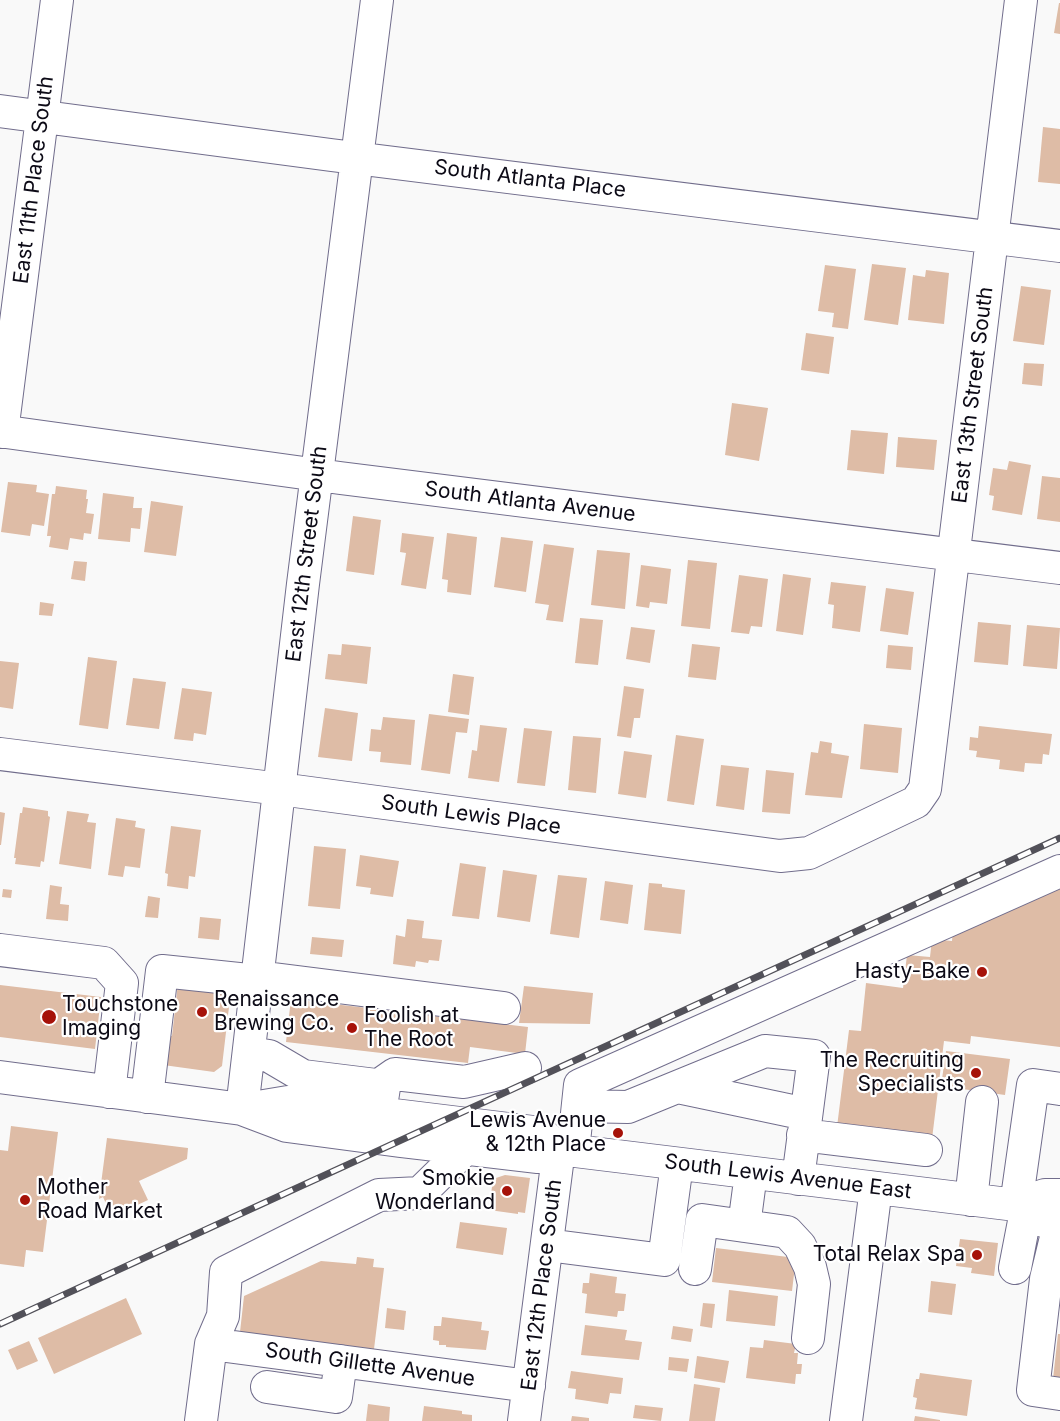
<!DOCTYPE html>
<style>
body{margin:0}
canvas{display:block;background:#f9f9f9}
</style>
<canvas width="1060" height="1421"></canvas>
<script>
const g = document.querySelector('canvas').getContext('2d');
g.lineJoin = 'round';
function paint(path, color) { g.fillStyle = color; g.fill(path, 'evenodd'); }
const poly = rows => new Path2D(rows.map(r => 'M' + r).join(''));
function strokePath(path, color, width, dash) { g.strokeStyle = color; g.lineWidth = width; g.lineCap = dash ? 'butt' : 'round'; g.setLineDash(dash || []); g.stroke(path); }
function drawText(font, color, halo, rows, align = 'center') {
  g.font = font + ' Inter,sans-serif'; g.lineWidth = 4.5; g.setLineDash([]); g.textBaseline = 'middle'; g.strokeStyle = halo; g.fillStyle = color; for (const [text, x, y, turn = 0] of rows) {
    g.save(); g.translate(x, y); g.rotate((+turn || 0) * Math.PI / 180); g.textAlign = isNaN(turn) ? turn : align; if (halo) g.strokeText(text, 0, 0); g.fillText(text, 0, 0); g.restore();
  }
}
paint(poly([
 [1059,3,1060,3,1060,34,1054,33],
 [1043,127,1060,129,1060,184,1038,182],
 [872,264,906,268,898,325,864,320],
 [825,265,856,269,848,329,832,327,834,313,818,311],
 [926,270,949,273,944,324,908,320,913,275,925,277],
 [1021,286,1051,290,1044,345,1013,341],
 [806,333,834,337,829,374,801,370],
 [1024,363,1044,364,1042,386,1022,384],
 [732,403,768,408,759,461,725,455],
 [851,430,888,433,884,474,847,470],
 [898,437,937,440,934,470,896,467],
 [1009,461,1031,465,1022,515,992,510,994,496,989,495,993,468,1007,470],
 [1042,476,1060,478,1060,522,1037,519],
 [8,482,37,485,36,492,49,494,44,526,32,524,30,536,1,532],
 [56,486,87,490,86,499,88,499,86,513,94,514,91,534,84,533,83,540,70,538,68,550,49,547,51,536,47,536,52,494,55,494],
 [103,493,134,497,133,508,142,508,140,529,131,528,130,542,98,539],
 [151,501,183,506,176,556,144,552],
 [353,516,381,520,374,575,346,571],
 [402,533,434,537,426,589,401,585,406,553,400,552],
 [447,533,477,537,471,595,447,592,448,580,442,579],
 [501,537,533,541,526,592,494,587],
 [544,544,574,548,563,622,546,620,549,605,535,603],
 [597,550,630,553,625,609,591,605],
 [688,560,717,563,710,629,681,626],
 [74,561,87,562,85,581,71,579],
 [641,565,671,569,667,604,650,602,649,608,636,606],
 [783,574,811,578,803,635,776,631],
 [739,575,768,579,762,627,751,626,749,634,731,632],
 [831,582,866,586,860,632,832,628,834,605,828,604],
 [886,588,914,592,908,635,880,631],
 [40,602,54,604,52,616,39,615],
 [580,618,603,620,598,665,575,663],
 [978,622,1011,625,1008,665,974,662],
 [1027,625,1060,628,1057,669,1023,666],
 [631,627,655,630,650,663,626,659],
 [342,644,371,647,367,684,325,679,328,654,341,655],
 [692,644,720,647,716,680,688,677],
 [888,645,913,647,911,670,886,668],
 [88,657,117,661,108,729,79,725],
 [0,661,19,663,13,709,0,707],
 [453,674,474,677,469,715,448,712],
 [133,678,166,682,159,729,126,725],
 [624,686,644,689,640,718,634,718,631,738,617,736],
 [182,688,212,692,206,735,194,733,193,741,174,739],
 [325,708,358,713,352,761,318,757],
 [429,714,469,719,467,733,456,732,450,774,421,770],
 [383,717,415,720,411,765,380,762,381,752,369,751,371,729,381,730],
 [864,724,902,728,898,773,860,769],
 [480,725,507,728,499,782,468,778,472,750,477,751],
 [979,726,1052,734,1049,755,1043,754,1042,764,1025,763,1024,772,999,769,1000,760,976,757,977,751,969,750,970,737,978,738],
 [524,728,552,731,545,786,517,783],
 [676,735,704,739,694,805,667,801],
 [573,736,601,738,596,793,568,790],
 [820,741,832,743,831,753,849,756,842,798,805,795,811,752,818,753],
 [624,751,652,755,646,798,618,794],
 [721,765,749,768,744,810,716,806],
 [766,770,794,773,790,814,762,812],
 [23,807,48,811,48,816,50,817,44,862,41,861,40,867,15,864,16,858,14,858,20,813,22,813],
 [67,811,89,814,87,822,96,823,91,869,59,864],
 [0,812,5,813,1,845,0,845],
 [116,818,136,821,135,827,145,829,140,868,125,866,123,877,108,875],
 [171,826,201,830,195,877,189,876,188,889,167,886,168,874,165,873],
 [314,846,346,849,340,909,308,906],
 [360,855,399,861,393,897,370,894,371,888,356,886],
 [460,863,486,867,479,919,452,916],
 [503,870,537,875,530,922,497,917],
 [558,875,587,878,579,938,550,934],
 [605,881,633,885,628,924,600,920],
 [1060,881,1060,1047,971,1036,970,1044,944,1041,932,1139,837,1127,849,1030,861,1031,866,983,903,988,907,955,930,957,932,939,952,941,953,929],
 [649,883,662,884,662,887,685,890,681,934,644,930],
 [50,885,62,887,60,904,69,905,68,921,46,919],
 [3,889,12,890,11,898,2,897],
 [148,896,160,898,158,918,145,917],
 [200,917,221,919,219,940,198,938],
 [407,919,424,921,422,938,442,940,439,961,429,960,428,963,416,961,415,967,393,964,396,935,405,937],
 [312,937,344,940,342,957,310,954],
 [178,983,231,990,222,1066,214,1072,156,1064,160,1034,172,1036],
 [0,985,101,997,95,1049,0,1037],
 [524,986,593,993,590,1024,519,1023],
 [291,999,528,1027,525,1054,470,1047,468,1063,286,1042],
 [946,1051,1010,1059,1005,1095,941,1086],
 [11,1126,58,1132,43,1252,26,1250,24,1267,0,1264,0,1150,8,1151],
 [107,1138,188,1148,187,1159,139,1181,148,1200,112,1217,103,1197,99,1199],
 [505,1175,530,1178,525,1213,518,1212,518,1214,489,1210,493,1179],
 [460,1222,507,1228,503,1255,456,1248],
 [960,1239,998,1243,994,1276,971,1273,972,1268,956,1266],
 [716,1248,796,1258,792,1291,712,1282],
 [357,1257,374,1259,373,1267,384,1268,374,1349,240,1332,244,1296,321,1261,356,1264],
 [590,1273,617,1277,615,1293,626,1294,624,1311,618,1311,617,1317,585,1313,587,1294,582,1293,583,1283,589,1283],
 [931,1281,956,1284,952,1315,928,1312],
 [729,1290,778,1296,775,1326,726,1321],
 [126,1298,142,1334,54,1374,38,1338],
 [703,1303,715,1304,712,1328,700,1326],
 [387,1308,406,1311,404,1330,385,1328],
 [442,1317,482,1322,481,1330,489,1331,486,1350,446,1347,446,1345,439,1345,439,1341,433,1340,434,1326,441,1326],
 [585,1325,627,1330,625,1340,642,1342,639,1360,581,1355],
 [673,1326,693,1329,691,1342,671,1339],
 [1058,1334,1060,1334,1060,1380,1053,1379],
 [764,1340,796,1344,794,1353,798,1353,797,1364,802,1364,801,1374,796,1374,795,1384,746,1378,750,1347,763,1348],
 [29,1341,38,1361,17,1370,8,1350],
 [697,1356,729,1361,725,1383,694,1378],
 [669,1357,689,1359,687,1372,668,1370],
 [571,1371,623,1378,621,1394,610,1393,608,1404,575,1399,576,1389,568,1388],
 [920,1373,972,1380,967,1416,915,1409,917,1398,913,1397,916,1379,919,1379],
 [694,1384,720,1388,715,1421,689,1421],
 [368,1404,390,1407,389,1421,366,1421],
 [635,1405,663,1408,661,1421,633,1418],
 [424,1406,462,1411,462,1414,472,1415,472,1421,422,1421],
 [572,1416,589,1418,589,1421,571,1421],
 [915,1416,940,1420,940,1421,914,1421]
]), '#debca6');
const minor = poly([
 [0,111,331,155,1060,246],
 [0,431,340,478,1060,568],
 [2,432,57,0],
 [0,754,280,789,780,856,809,853,916,802,925,789,1021,0],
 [0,950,104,963,122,983,109,1092],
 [258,977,504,1008],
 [249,1053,269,1056,303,1076,384,1086],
 [0,1077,242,1109,287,1126,400,1141,538,1157,559,1149,1016,1205,1040,1220,1060,1226],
 [678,1087,806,1114],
 [147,1097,162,971,258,981],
 [578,1106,628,1107,765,1051,814,1056,798,1179],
 [242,1109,303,584,377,0],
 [246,1109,288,1102,541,1133,559,1149],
 [380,1113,385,1081,395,1074,464,1082,525,1068],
 [803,1135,926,1150],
 [573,1151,580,1085,1060,871],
 [971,1200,982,1102],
 [1016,1205,1033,1085,1060,1089],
 [1016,1205,1045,1195,1060,1195],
 [1059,1225,1046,1279,1033,1390,1060,1394],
 [744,1226,751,1173],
 [547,1245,664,1260,677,1164],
 [1015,1268,1026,1211],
 [695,1269,702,1220,787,1232,800,1246,810,1267,814,1284,808,1338],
 [211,1344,529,1386],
 [267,1387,336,1397,341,1361],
 [201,1421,211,1344,223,1316,226,1272,379,1195,420,1193,465,1149],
 [524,1421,559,1149],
 [846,1421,876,1188]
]);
strokePath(minor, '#716d8c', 34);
strokePath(minor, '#fff', 32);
const rail = poly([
 [0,1324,1060,838]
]);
strokePath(rail, '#525159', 7);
strokePath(rail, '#fff', 4.5, [14]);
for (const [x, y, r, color] of [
 [982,972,6,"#a61209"],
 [202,1012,6,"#a61209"],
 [49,1017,8,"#a61209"],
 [352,1028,6,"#a61209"],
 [976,1073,6,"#a61209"],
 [618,1133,6,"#a61209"],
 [507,1191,6,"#a61209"],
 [25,1200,6,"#a61209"],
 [977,1255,6,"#a61209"]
]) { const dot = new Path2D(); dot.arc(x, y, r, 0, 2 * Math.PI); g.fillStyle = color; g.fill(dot); strokePath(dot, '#fff', 2); }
drawText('21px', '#0c0a16', '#fff', [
 ["South Atlanta Place",530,179,7],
 ["East 11th Place South",34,180,-83],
 ["East 13th Street South",973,395,-83],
 ["South Atlanta Avenue",530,502,7],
 ["East 12th Street South",307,554,-83],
 ["South Lewis Place",471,815,8],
 ["South Lewis Avenue East",788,1177,7],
 ["East 12th Place South",542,1285,-83],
 ["South Gillette Avenue",370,1365,8]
]);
drawText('21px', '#0c0a16', '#fff', [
 ["Hasty-Bake",970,972],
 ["Renaissance",214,1000,"left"],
 ["Brewing Co.",214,1024,"left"],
 ["Touchstone",62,1005,"left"],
 ["Imaging",62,1029,"left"],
 ["Foolish at",364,1016,"left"],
 ["The Root",364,1040,"left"],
 ["The Recruiting",964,1061],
 ["Specialists",964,1085],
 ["Lewis Avenue",606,1121],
 ["& 12th Place",606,1145],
 ["Smokie",495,1179],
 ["Wonderland",495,1203],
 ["Mother",37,1188,"left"],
 ["Road Market",37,1212,"left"],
 ["Total Relax Spa",965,1255]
], 'right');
</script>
